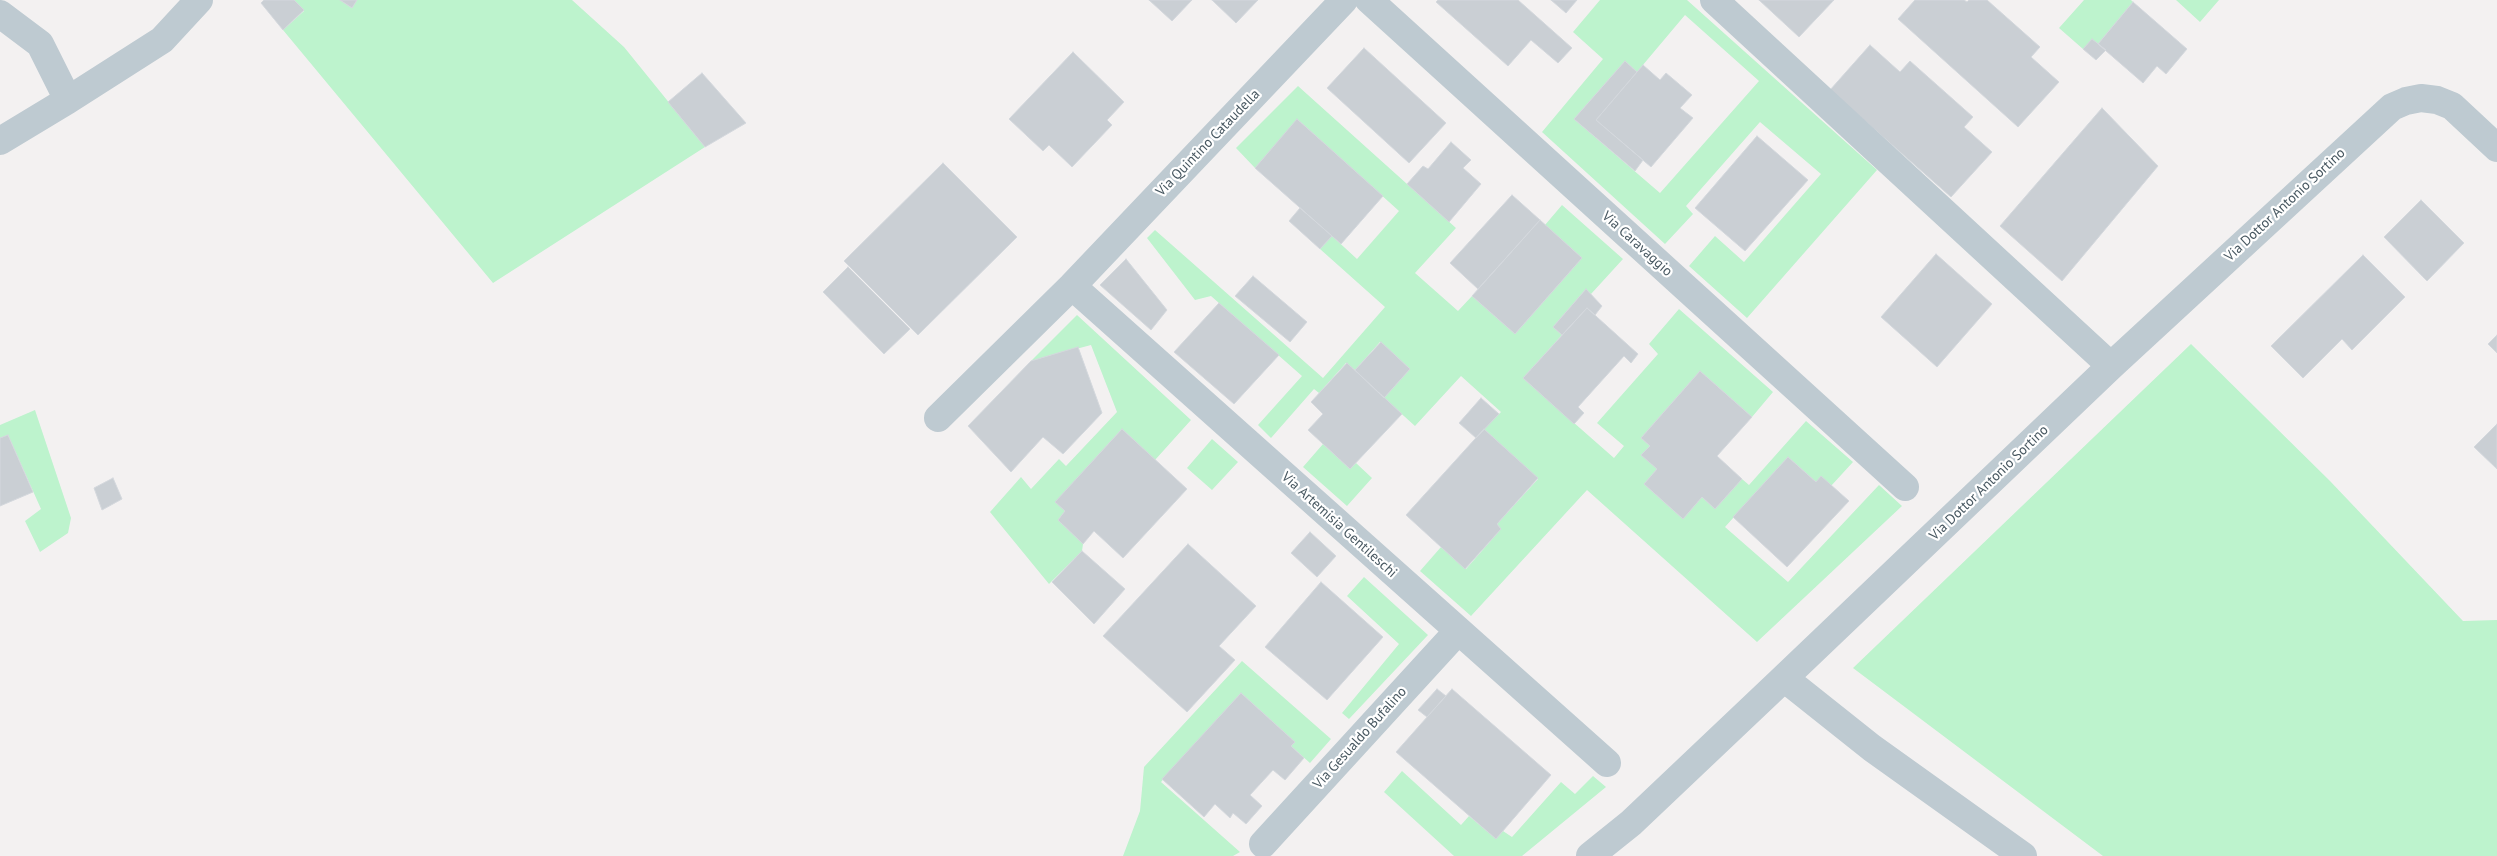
<!DOCTYPE html>
<style>
body{margin:0}
canvas{display:block;background:#f3f1f1}
</style>
<canvas width="2497" height="856"></canvas>
<script>
const g = document.querySelector('canvas').getContext('2d');
g.lineJoin = 'round';
function paint(path, color) { g.fillStyle = color; g.fill(path, 'evenodd'); }
const poly = rows => new Path2D(rows.map(r => 'M' + r).join(''));
function strokePath(path, color, width, dash) { g.strokeStyle = color; g.lineWidth = width; g.lineCap = dash ? 'butt' : 'round'; g.setLineDash(dash || []); g.stroke(path); }
function drawText(font, color, halo, rows, align = 'center') {
  g.font = font + ' "PT Sans",sans-serif'; g.lineWidth = 4.5; g.setLineDash([]); g.textBaseline = 'middle'; g.strokeStyle = halo; g.fillStyle = color; for (const [text, x, y, turn = 0] of rows) {
    g.save(); g.translate(x, y); g.rotate((+turn || 0) * Math.PI / 180); g.textAlign = isNaN(turn) ? turn : align; if (halo) g.strokeText(text, 0, 0); g.fillText(text, 0, 0); g.restore();
  }
}
paint(poly([
 [294,0,340,0,352,8,357,0,572,0,624,47,705,147,493,283,283,30,304,11],
 [1600,0,1687,0,1877,170,1747,318,1689,266,1715,236,1744,262,1821,174,1760,122,1686,206,1693,214,1665,244,1542,132,1603,59,1573,32],
 [1685,15,1759,81,1660,193,1574,119,1625,61,1637,72],
 [2084,0,2131,0,2133,2,2098,44,2092,40,2083,49,2059,28],
 [2176,0,2219,0,2200,22],
 [1298,86,1456,228,1415,273,1458,311,1472,296,1515,334,1582,258,1545,225,1562,205,1623,259,1591,294,1585,290,1553,327,1562,335,1523,378,1614,458,1624,446,1597,423,1658,354,1649,344,1679,309,1773,392,1752,417,1700,371,1641,438,1650,446,1642,455,1657,469,1644,484,1683,519,1702,497,1715,509,1742,479,1749,485,1806,421,1853,462,1831,486,1816,482,1788,457,1725,527,1788,582,1879,485,1902,506,1757,642,1587,490,1471,616,1420,571,1441,547,1466,569,1501,529,1497,524,1538,479,1484,429,1501,412,1461,376,1415,426,1384,398,1410,369,1380,342,1355,370,1346,363,1319,393,1314,389,1271,438,1258,425,1302,376,1211,296,1195,300,1147,238,1155,230,1323,378,1385,307,1320,249,1332,236,1357,259,1399,211,1298,120,1255,168,1236,148],
 [1077,315,1191,420,1155,460,1122,429,1056,502,1065,511,1058,520,1083,544,1082,551,1049,584,990,512,1021,477,1031,489,1059,459,1066,466,1117,412,1091,345,1031,361],
 [2191,344,2330,481,2463,621,2497,620,2497,856,2103,856,1853,668],
 [35,410,71,518,68,533,40,552,25,521,41,509,8,435,0,438,0,425],
 [1212,439,1238,462,1212,490,1187,468],
 [1323,444,1350,469,1356,463,1372,478,1347,506,1303,467],
 [1364,577,1428,635,1349,719,1342,713,1399,644,1347,596],
 [1242,661,1331,739,1310,763,1291,746,1295,742,1241,693,1161,782,1240,852,1233,856,1123,856,1140,811,1144,767],
 [1402,771,1461,825,1469,816,1496,839,1503,831,1512,837,1561,782,1575,794,1593,776,1606,787,1522,856,1454,856,1384,792]
]), '#bdf3cd');
const building = poly([
 [264,0,294,0,304,10,283,30,261,3,264,0],
 [340,0,357,0,352,8,340,0],
 [1149,0,1192,0,1172,21,1149,0],
 [1212,0,1258,0,1236,23,1212,0],
 [1438,0,1518,0,1572,48,1558,63,1531,40,1508,66,1436,2,1438,0],
 [1551,0,1577,0,1566,13,1551,0],
 [1759,0,1834,0,1799,37,1759,0],
 [1915,0,1964,0,1967,2,1969,0,1987,0,2040,47,2031,57,2059,82,2018,127,1898,19,1915,0],
 [2133,2,2187,49,2166,74,2157,66,2143,83,2098,44,2133,2],
 [2092,39,2106,50,2096,60,2083,49,2092,39],
 [1870,45,1900,72,1910,61,1973,117,1964,127,1992,152,1951,197,1830,90,1870,45],
 [1364,48,1446,123,1409,163,1327,88,1364,48],
 [1073,52,1124,102,1107,120,1112,125,1072,167,1049,145,1043,151,1009,119,1073,52],
 [1625,61,1637,72,1596,120,1643,160,1635,171,1574,119,1625,61],
 [1643,65,1660,80,1666,73,1692,95,1680,108,1693,118,1651,167,1596,120,1643,65],
 [702,73,746,123,705,147,668,102,702,73],
 [2102,108,2158,166,2062,281,2000,226,2102,108],
 [1297,119,1383,196,1341,244,1255,168,1297,119],
 [1757,136,1808,180,1745,251,1695,208,1757,136],
 [1451,142,1471,160,1463,168,1481,184,1449,222,1407,184,1423,166,1428,169,1451,142],
 [943,163,1017,237,918,335,844,261,943,163],
 [1512,195,1540,220,1478,289,1450,263,1512,195],
 [2421,200,2464,243,2427,281,2384,237,2421,200],
 [1300,208,1332,236,1320,249,1289,221,1300,208],
 [1540,220,1582,258,1515,334,1472,296,1540,220],
 [1936,254,1992,304,1937,367,1881,317,1936,254],
 [2363,255,2405,297,2352,350,2342,339,2303,378,2271,346,2363,255],
 [1126,259,1167,310,1151,330,1100,285,1126,259],
 [848,267,910,329,884,354,823,292,848,267],
 [1253,276,1307,322,1290,342,1235,296,1253,276],
 [1586,289,1602,306,1595,315,1587,308,1562,335,1553,327,1586,289],
 [1219,303,1279,355,1234,404,1174,352,1219,303],
 [1587,308,1638,354,1631,363,1624,356,1578,407,1584,413,1574,424,1523,378,1587,308],
 [2497,335,2497,353,2488,344,2497,335],
 [1381,342,1410,369,1384,398,1355,370,1381,342],
 [1078,347,1102,413,1063,454,1043,437,1011,472,968,426,1031,361,1078,347],
 [1347,363,1402,414,1350,469,1308,430,1323,414,1311,402,1347,363],
 [1700,371,1752,417,1717,456,1742,479,1715,509,1702,497,1683,519,1644,484,1657,469,1641,455,1650,446,1641,438,1700,371],
 [1481,398,1499,414,1476,438,1459,423,1481,398],
 [2497,424,2497,469,2474,447,2497,424],
 [1122,429,1187,489,1123,558,1094,531,1083,544,1058,520,1065,511,1055,502,1122,429],
 [1484,429,1538,478,1497,524,1501,529,1465,569,1406,515,1484,429],
 [8,435,33,492,0,506,0,438,8,435],
 [1788,457,1816,482,1821,476,1849,501,1787,567,1733,517,1788,457],
 [113,478,122,499,102,510,94,488,113,478],
 [1310,532,1336,556,1317,577,1291,553,1310,532],
 [1188,544,1256,606,1219,646,1235,660,1187,712,1103,636,1188,544],
 [1082,551,1125,589,1094,624,1052,582,1082,551],
 [1321,582,1383,637,1327,700,1265,647,1321,582],
 [1437,689,1446,696,1427,717,1418,710,1437,689],
 [1452,689,1551,775,1496,839,1396,752,1452,689],
 [1241,693,1295,742,1291,746,1304,758,1285,780,1273,770,1250,795,1262,806,1246,824,1233,813,1230,818,1215,804,1204,817,1162,779,1241,693]
]);
paint(building, '#cacfd4');
strokePath(building, '#d4d8dd', 1);
strokePath(poly([
 [1369,0,1905,487],
 [1714,0,2111,366],
 [0,14,40,44,68,100],
 [0,141,68,100,162,40,199,0],
 [1072,286,1607,763],
 [938,418,1072,286,1344,0],
 [1263,844,1458,631],
 [1590,856,1631,823,1784,678],
 [2023,856,1872,748,1784,678,2111,366,2392,107,2406,101,2421,98,2437,100,2452,106,2497,148]
]), '#becad1', 28);
drawText('14px', '#475760', '#fff', [
 ["Via Quintino Cataudella",1208,143,-46],
 ["Via Dottor Antonio Sortino",2285,205,-43],
 ["Via Caravaggio",1637,244,42],
 ["Via Dottor Antonio Sortino",1989,483,-44],
 ["Via Artemisia Gentileschi",1339,525,42],
 ["Via Gesualdo Bufalino",1360,738,-48]
]);
</script>
